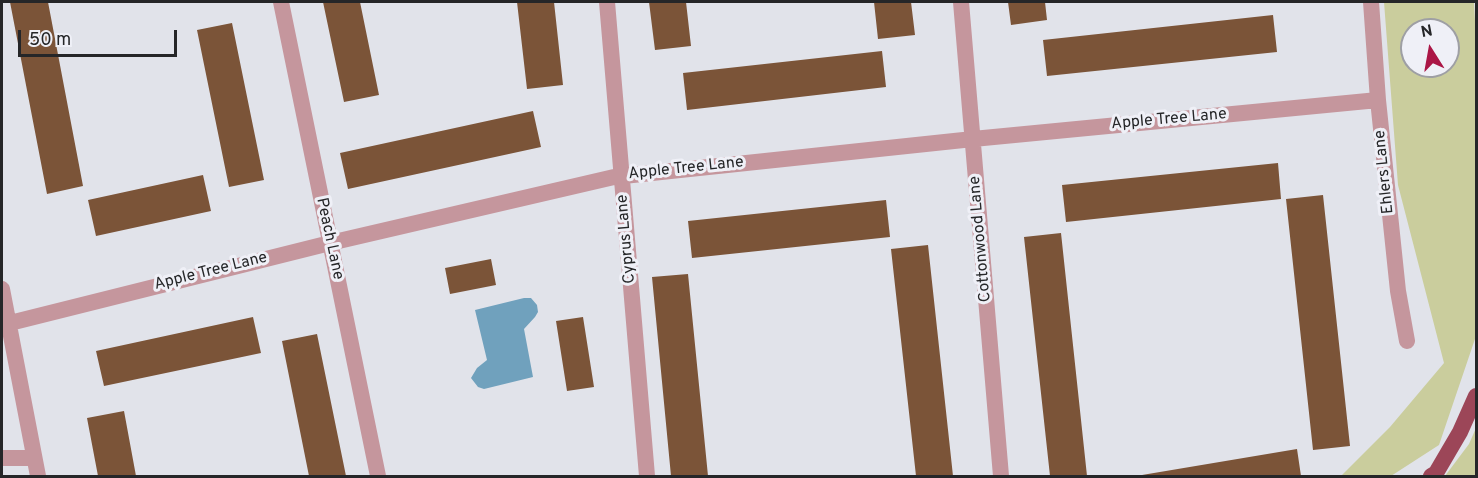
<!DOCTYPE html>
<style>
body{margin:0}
#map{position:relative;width:1478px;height:478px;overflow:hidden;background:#e1e3ea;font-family:Overpass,sans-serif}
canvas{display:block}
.frame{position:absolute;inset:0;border:3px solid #252628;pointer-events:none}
.north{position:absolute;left:1400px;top:18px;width:60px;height:60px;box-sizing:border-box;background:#eff0f7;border:2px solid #9e9fa4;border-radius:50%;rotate:349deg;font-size:16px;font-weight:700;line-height:24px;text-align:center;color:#252628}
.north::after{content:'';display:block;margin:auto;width:21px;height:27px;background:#ab1646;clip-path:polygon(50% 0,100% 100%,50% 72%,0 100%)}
.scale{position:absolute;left:18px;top:30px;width:159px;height:27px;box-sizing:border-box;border:3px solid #252628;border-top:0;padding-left:8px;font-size:18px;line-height:21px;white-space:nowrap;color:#252628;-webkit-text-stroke:4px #eff0f7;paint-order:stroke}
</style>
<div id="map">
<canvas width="1478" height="478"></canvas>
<div class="frame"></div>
<div class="north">N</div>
<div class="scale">50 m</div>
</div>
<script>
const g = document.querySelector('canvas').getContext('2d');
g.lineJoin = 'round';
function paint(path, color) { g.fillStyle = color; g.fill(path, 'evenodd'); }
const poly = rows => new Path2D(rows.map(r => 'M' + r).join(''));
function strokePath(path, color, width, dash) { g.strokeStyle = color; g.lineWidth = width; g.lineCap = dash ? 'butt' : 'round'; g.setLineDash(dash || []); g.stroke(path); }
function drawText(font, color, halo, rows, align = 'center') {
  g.font = font + ' Overpass,sans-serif'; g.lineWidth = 6; g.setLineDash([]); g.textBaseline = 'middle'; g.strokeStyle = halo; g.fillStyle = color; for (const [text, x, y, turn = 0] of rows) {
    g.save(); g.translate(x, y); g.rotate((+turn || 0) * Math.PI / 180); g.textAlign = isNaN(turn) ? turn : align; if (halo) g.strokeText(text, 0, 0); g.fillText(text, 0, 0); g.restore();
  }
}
paint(poly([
 [1384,2,1474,2,1476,39,1476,336,1439,445,1391,476,1341,476,1390,427,1444,363,1398,185],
 [1412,30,1448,30,1448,66,1412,66],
 [1476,428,1476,476,1445,476,1469,444]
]), '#cacd9d');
paint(poly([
 [524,298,531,298,537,305,538,312,535,317,524,329,533,377,484,389,478,387,471,378,477,368,487,360,475,310]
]), '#70a1bd');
paint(poly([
 [10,2,48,2,83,186,47,194],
 [323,2,360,2,379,95,344,102],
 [517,2,554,2,563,85,527,89],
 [649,2,686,2,691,46,655,50],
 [874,2,911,2,915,35,878,39],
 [1008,2,1045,2,1047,20,1011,25],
 [1273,15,1277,52,1047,76,1043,40],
 [232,23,264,180,229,187,197,30],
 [882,51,886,87,687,110,683,73],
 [533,111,541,147,348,189,340,153],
 [1278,163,1281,199,1066,222,1062,185],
 [203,175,211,211,96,236,88,200],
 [1323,195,1350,446,1313,450,1286,199],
 [886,200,890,237,692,258,688,221],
 [1061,233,1087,476,1050,476,1024,237],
 [928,245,953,476,916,476,891,249],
 [491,259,496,285,450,294,445,268],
 [688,274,708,476,671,476,652,277],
 [253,317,261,353,104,386,96,351],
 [583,317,594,387,567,391,556,321],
 [317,334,346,476,309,476,282,341],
 [124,411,136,476,98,476,87,418],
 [1297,449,1301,476,1142,476,1142,475]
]), '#7b5438');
strokePath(poly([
 [281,2,378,476],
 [607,2,647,476],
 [961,2,1001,476],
 [1371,2,1378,100,1398,291,1407,341],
 [2,289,38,476],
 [2,325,330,243,614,177,973,139,1378,100],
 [2,458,34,458]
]), '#c5969d', 16);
strokePath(poly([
 [1431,476,1436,473,1460,432,1476,396]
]), '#9c4658', 16);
drawText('16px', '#252628', '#eff0f7', [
 ["Apple Tree Lane",1169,120,-5],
 ["Apple Tree Lane",686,169,-6],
 ["Ehlers Lane",1385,172,-96],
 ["Peach Lane",329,239,78],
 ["Cyprus Lane",627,239,-95],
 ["Cottonwood Lane",981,239,-95],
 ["Apple Tree Lane",211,272,-14]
]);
</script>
